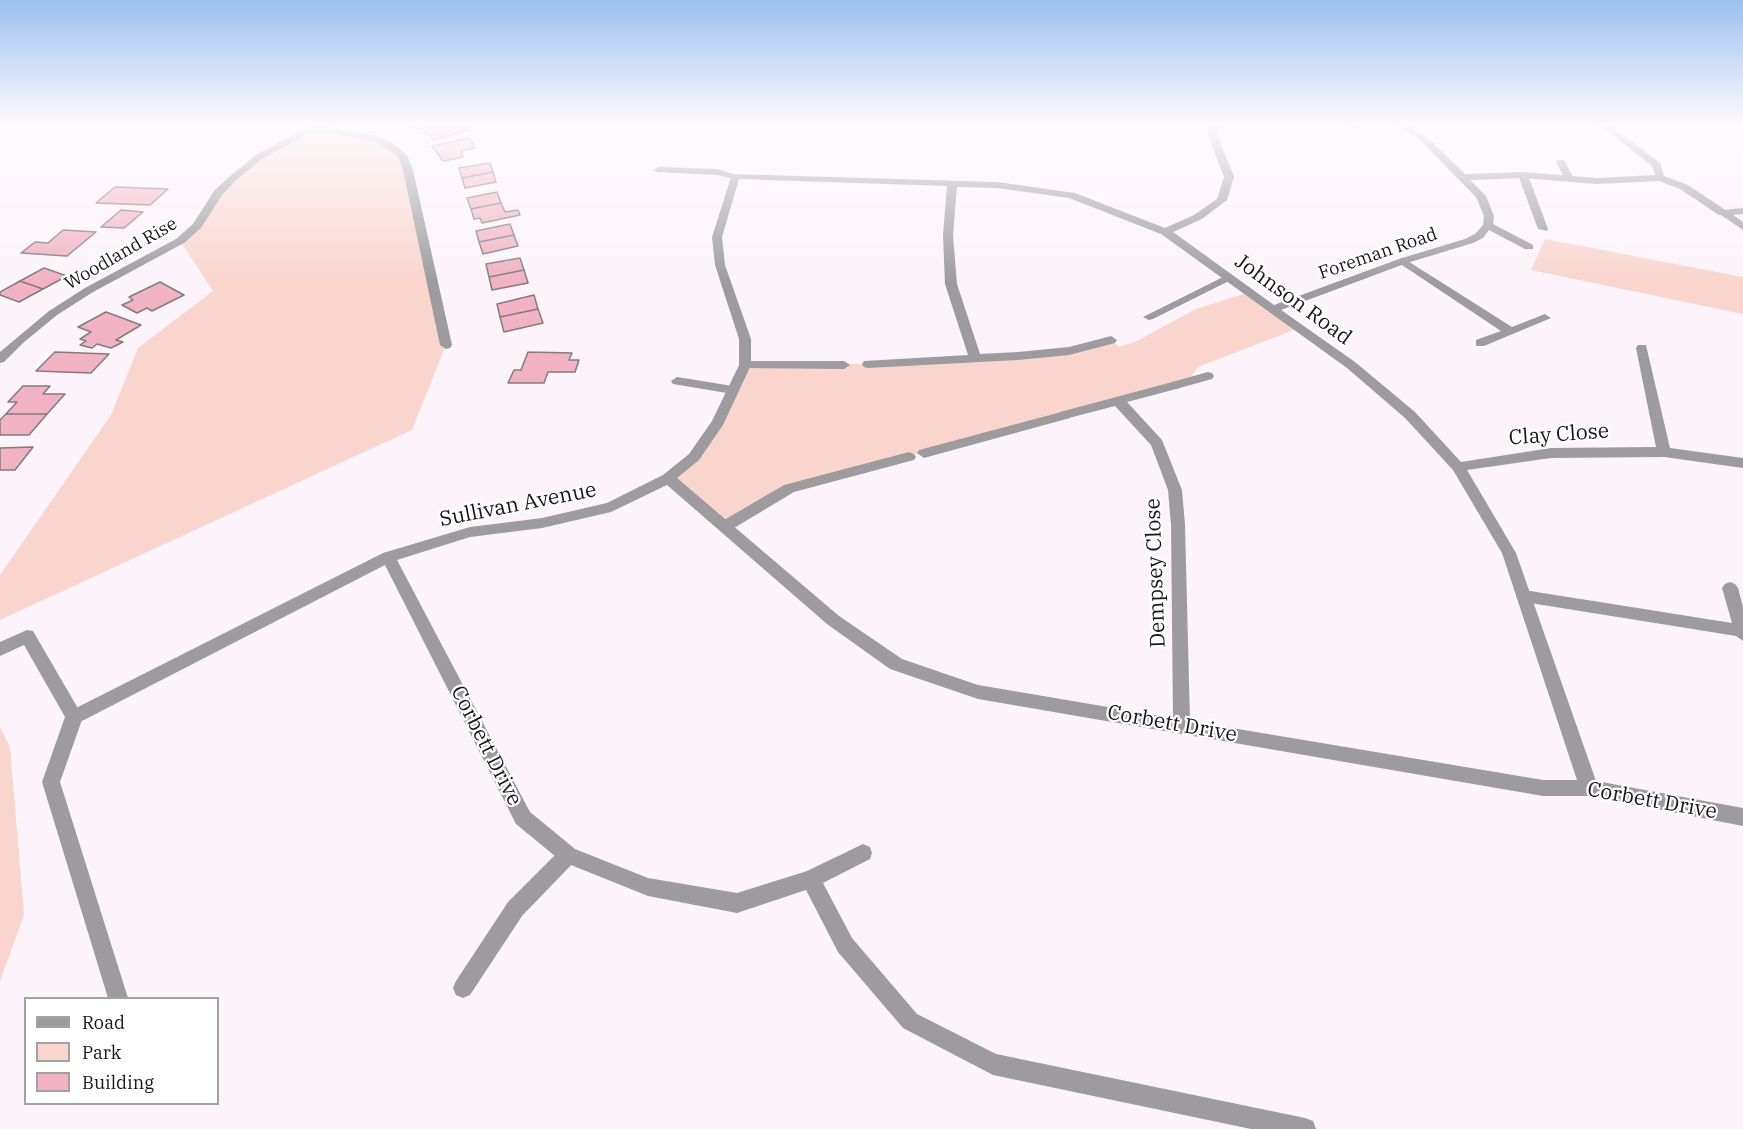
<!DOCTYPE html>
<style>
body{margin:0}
#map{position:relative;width:1743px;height:1129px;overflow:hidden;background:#fcf4fa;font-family:"IBM Plex Serif",serif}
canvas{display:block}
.legend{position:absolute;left:24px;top:997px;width:195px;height:108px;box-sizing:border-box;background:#fff;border:2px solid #a3a2a3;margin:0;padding:8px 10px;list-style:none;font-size:18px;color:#191718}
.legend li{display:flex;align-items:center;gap:12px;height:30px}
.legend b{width:30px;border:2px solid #a3a2a3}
</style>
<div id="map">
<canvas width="1743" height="1129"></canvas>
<ul class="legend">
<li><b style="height:8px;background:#9d9b9e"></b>Road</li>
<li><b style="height:16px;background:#f9d5ce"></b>Park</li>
<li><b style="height:16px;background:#f1b3c3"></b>Building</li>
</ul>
</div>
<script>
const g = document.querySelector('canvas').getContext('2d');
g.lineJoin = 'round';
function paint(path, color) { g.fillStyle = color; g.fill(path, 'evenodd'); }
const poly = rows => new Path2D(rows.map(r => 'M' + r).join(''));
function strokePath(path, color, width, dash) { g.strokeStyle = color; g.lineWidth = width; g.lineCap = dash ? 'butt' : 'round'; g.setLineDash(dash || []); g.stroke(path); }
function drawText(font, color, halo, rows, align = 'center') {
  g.font = font + ' "IBM Plex Serif",serif'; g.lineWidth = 4.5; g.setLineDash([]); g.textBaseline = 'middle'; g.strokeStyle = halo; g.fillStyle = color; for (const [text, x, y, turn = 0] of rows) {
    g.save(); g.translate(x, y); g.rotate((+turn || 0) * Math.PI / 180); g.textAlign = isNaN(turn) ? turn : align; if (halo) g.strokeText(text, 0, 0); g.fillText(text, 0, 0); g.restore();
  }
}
paint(poly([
 [308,130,375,138,402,155,446,345,412,430,0,620,0,575,111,415,138,348,213,291,180,241,218,193,259,157],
 [1545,239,1743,277,1743,314,1531,270],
 [1250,292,1299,328,1198,367,1188,381,789,488,724,527,668,478,694,457,745,365,868,364,1018,356,1111,340,1119,347,1135,342,1196,309],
 [0,727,10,747,24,915,0,981]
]), '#f9d5ce');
const building = poly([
 [425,124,451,124,454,127,464,124,469,130,434,140,427,132,421,134,415,127,425,124],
 [470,138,475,148,461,151,463,157,443,161,432,146,470,138],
 [490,163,493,172,462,178,459,168,490,163],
 [493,172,496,182,465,188,462,178,493,172],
 [115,187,168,189,150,205,96,203,115,187],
 [497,192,501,203,471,209,467,198,497,192],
 [501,203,505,212,518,210,520,215,482,223,480,218,474,219,471,209,501,203],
 [121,210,143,212,124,228,101,227,121,210],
 [510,224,514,235,479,242,476,231,510,224],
 [63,230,96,232,67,256,21,253,35,242,48,243,63,230],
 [514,235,518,246,483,254,479,242,514,235],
 [520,258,524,270,489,277,486,264,520,258],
 [44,268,67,276,43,289,20,281,44,268],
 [524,270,528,283,492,290,489,277,524,270],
 [20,281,43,289,19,302,0,295,0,292,20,281],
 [160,282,184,295,152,311,147,308,137,313,122,305,133,300,129,297,160,282],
 [534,295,538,309,500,317,497,304,534,295],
 [538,309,543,323,504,332,500,317,538,309],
 [106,312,141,325,116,340,123,342,111,348,97,344,92,348,80,345,86,341,80,339,91,332,78,327,106,312],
 [55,352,109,354,91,373,36,371,55,352],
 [528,352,572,353,569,360,579,360,575,372,548,372,544,383,508,383,514,370,521,370,528,352],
 [23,386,50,386,43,394,65,394,47,414,6,414,17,402,8,402,23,386],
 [6,414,47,414,29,435,0,435,0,420,6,414],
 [33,447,15,470,0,470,0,448,33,447]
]);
paint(building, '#f1b3c3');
strokePath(building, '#847b7d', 1.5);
paint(poly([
 [1349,124,1358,124,1360,126,1355,129,1349,124],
 [1558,160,1564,160,1573,177,1571,179,1565,179,1556,162,1558,160],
 [659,167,717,169,740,176,735,179,717,175,656,172,654,170,659,167],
 [1523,172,1528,175,1548,229,1547,231,1538,229,1518,175,1523,172],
 [1743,208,1743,214,1733,215,1743,222,1743,230,1718,213,1723,210,1743,208],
 [1403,258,1512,327,1545,314,1551,318,1484,346,1476,346,1476,340,1501,331,1399,263,1399,259,1403,258],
 [1229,274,1235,277,1233,279,1153,319,1149,320,1143,317,1229,274],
 [1111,336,1117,340,1115,343,1069,355,1018,360,1012,356,1018,352,1069,347,1111,336],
 [745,361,844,361,850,365,844,369,741,368,739,365,745,361],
 [1208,372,1212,373,1214,376,1212,379,1176,389,1170,385,1172,382,1208,372],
 [677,377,733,386,739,390,733,394,673,384,671,381,677,377],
 [1065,411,1071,415,1070,418,924,458,917,453,919,450,1065,411],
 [909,452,914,454,916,457,914,460,794,492,729,531,724,532,717,527,719,523,784,485,909,452],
 [1730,582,1735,584,1738,588,1743,607,1743,641,1736,636,1524,602,1519,600,1516,596,1519,592,1524,590,1732,623,1722,588,1725,584,1730,582],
 [27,630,33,631,83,717,60,782,128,998,108,998,42,782,65,717,24,645,0,656,0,642,27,630],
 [568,846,575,849,577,855,575,861,522,916,470,995,463,998,456,995,453,988,456,981,508,902,561,849,568,846]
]), '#9d9b9e');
paint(poly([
 [305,124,378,136,394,144,407,155,413,170,452,345,450,348,446,349,440,345,403,170,398,156,373,140,327,133,310,133,262,159,236,180,222,195,201,228,184,243,93,292,57,315,23,343,4,362,0,363,0,352,49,311,85,288,176,239,193,224,214,191,230,176,256,155,304,129,305,124],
 [1208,124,1218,124,1218,136,1234,177,1227,200,1202,219,1173,232,1274,305,1399,259,1465,239,1475,234,1483,225,1484,216,1476,197,1421,141,1395,124,1406,124,1427,137,1465,174,1523,172,1597,178,1655,175,1652,166,1599,124,1609,124,1660,163,1664,176,1688,185,1727,211,1727,215,1719,215,1680,189,1659,181,1597,184,1523,178,1470,180,1486,196,1494,216,1493,224,1533,245,1533,249,1525,249,1489,230,1483,238,1473,243,1407,263,1281,310,1355,362,1415,412,1461,462,1551,448,1656,447,1636,348,1638,345,1646,345,1670,448,1743,458,1743,468,1664,457,1551,458,1467,470,1516,553,1596,781,1743,808,1743,826,1589,796,1543,796,978,699,890,669,827,624,667,485,611,512,542,528,470,537,397,560,530,812,575,849,648,878,737,893,807,871,863,844,870,847,872,853,870,859,823,883,852,938,917,1014,996,1054,1305,1118,1313,1121,1316,1129,1251,1129,993,1075,903,1028,838,952,806,890,737,913,648,896,561,861,516,824,385,565,80,722,74,724,68,722,65,717,68,712,383,553,470,527,542,518,607,503,663,475,689,454,712,421,739,365,739,339,715,265,712,237,732,174,997,182,1075,193,1165,228,1194,215,1217,199,1224,177,1208,136,1208,124],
 [739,179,947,186,943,235,945,284,968,355,864,361,862,364,864,367,868,368,1018,360,1024,356,1018,352,980,354,957,284,953,235,957,187,997,188,1069,198,1161,234,1347,368,1405,418,1453,470,1502,553,1577,780,1543,780,1190,721,1185,525,1182,490,1162,440,1127,402,1180,388,1182,385,1176,381,1060,412,1059,415,1065,419,1115,406,1151,445,1168,490,1171,525,1173,718,978,685,902,659,839,616,677,478,699,460,723,425,751,365,751,339,725,265,722,237,739,179]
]), '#9d9b9e');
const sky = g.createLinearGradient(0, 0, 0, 282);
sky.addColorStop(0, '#9dc0f0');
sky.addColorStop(0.44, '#fefafd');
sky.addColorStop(1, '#fefafd00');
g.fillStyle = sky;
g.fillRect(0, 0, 1743, 282);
drawText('18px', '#191718', '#fff', [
 ["Woodland Rise",121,254,-30],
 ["Foreman Road",1378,254,-19]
]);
drawText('21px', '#191718', '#fff', [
 ["Johnson Road",1293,300,36],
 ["Clay Close",1559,435,-4],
 ["Sullivan Avenue",518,505,-11],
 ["Dempsey Close",1156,573,-92],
 ["Corbett Drive",1172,724,10],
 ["Corbett Drive",486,746,63],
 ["Corbett Drive",1652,801,10]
]);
</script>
